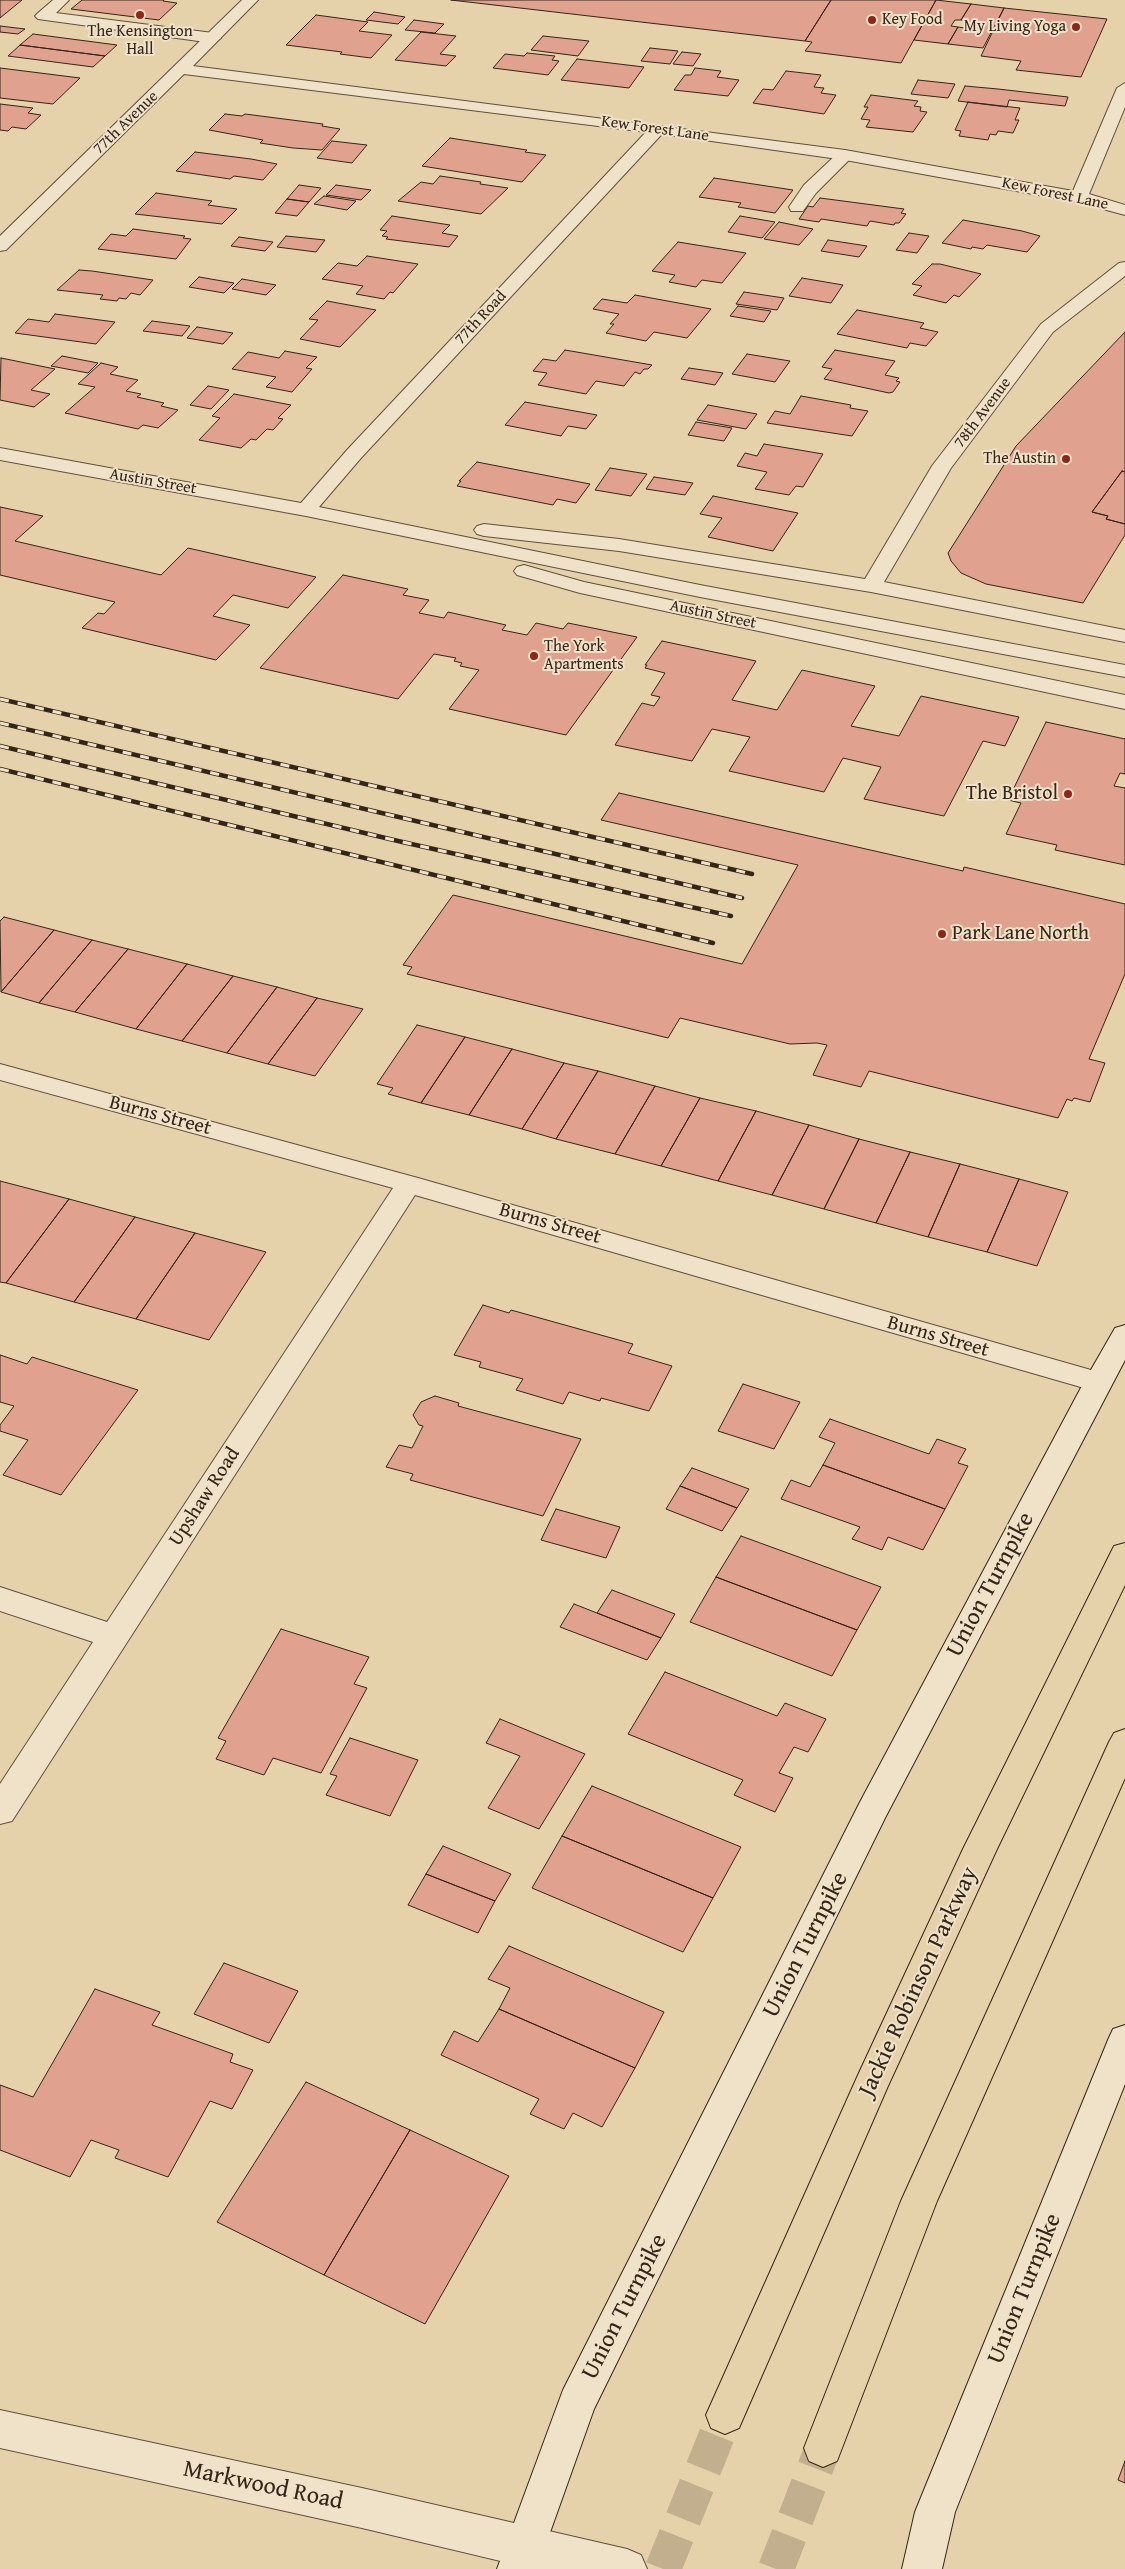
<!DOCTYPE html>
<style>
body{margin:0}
canvas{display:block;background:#e6d2aa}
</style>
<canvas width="1125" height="2569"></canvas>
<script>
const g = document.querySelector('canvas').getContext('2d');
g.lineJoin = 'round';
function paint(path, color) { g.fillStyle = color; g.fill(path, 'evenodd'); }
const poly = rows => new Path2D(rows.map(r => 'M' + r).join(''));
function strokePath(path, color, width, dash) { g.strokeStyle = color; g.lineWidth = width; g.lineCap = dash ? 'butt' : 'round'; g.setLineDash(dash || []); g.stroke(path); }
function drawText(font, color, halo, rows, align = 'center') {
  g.font = font + ' "Gentium Book Plus",serif'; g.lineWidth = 4; g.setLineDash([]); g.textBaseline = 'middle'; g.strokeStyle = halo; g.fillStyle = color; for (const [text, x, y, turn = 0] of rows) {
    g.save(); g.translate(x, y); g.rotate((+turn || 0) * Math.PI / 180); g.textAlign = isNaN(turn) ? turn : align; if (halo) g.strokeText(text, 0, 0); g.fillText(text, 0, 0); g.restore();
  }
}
const building = poly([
 [0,0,22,0,0,18,0,0],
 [82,0,164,0,163,1,177,3,159,20,71,9,82,0],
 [451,0,831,0,805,41,451,0],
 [831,0,936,0,901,63,805,51,812,42,805,41,831,0],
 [936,0,971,4,961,20,955,20,951,26,958,27,948,44,914,40,936,0],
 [971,4,1004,8,983,48,948,44,958,27,965,28,968,21,961,20,971,4],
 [1004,8,1107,19,1081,77,1016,70,1021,61,981,56,1004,8],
 [374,12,405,17,398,24,366,20,374,12],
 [316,15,368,22,359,31,392,35,371,58,340,54,342,52,286,45,316,15],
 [414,20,444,24,435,33,405,30,414,20],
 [0,26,25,29,18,34,0,32,0,26],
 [421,32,456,36,440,54,456,56,446,66,395,60,421,32],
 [33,34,117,45,105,56,20,45,33,34],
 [543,36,589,41,578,56,531,50,543,36],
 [20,45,105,56,93,67,8,56,20,45],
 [650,48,678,51,670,64,641,61,650,48],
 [682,52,701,54,693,66,673,64,682,52],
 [527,53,555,56,552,60,559,61,548,75,493,68,505,54,524,56,527,53],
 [577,59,644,67,629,88,561,80,577,59],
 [0,68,80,78,53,104,0,98,0,68],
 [695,68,721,71,717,77,739,80,728,96,674,90,685,75,691,75,695,68],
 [786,71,821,75,814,87,824,88,821,93,836,95,824,114,753,103,763,89,773,90,786,71],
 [918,80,955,84,948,98,911,94,918,80],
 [965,86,998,89,1068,97,1065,106,1009,100,1007,107,958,101,965,86],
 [871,95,918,101,914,106,921,107,920,111,927,112,913,132,866,127,870,120,861,119,868,107,864,107,871,95],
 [968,102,1020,108,1015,120,1019,120,1013,133,998,131,996,135,990,134,988,140,959,136,961,131,955,130,968,102],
 [0,104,33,108,28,113,41,115,26,129,12,127,8,131,0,130,0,104],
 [225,114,242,116,245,114,323,124,322,126,340,129,322,150,293,148,260,143,263,140,209,130,225,114],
 [450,138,527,150,525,152,546,155,522,182,422,166,450,138],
 [332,141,367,145,352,163,317,158,332,141],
 [195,152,251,159,277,164,263,180,234,176,230,179,176,171,195,152],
 [440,176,481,182,480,184,508,188,481,214,398,201,421,182,433,184,440,176],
 [714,178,793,190,775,213,738,207,741,203,699,197,714,178],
 [299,185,321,188,309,202,287,199,299,185],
 [336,185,371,190,361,200,326,195,336,185],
 [156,193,212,201,208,205,237,209,222,224,135,214,156,193],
 [324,196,356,201,347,210,314,204,324,196],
 [820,198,904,209,901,213,906,214,899,223,895,223,894,225,870,221,867,226,821,219,819,222,799,219,808,206,813,207,820,198],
 [287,199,309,202,297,216,275,213,287,199],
 [392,216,450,225,442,233,458,236,449,247,386,239,388,237,382,236,387,231,380,230,392,216],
 [740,216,775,222,762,238,728,232,740,216],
 [963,220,1022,231,1040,236,1027,252,987,245,983,249,972,247,971,249,942,243,963,220],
 [779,222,813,229,799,245,764,239,779,222],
 [133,229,185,236,183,238,191,239,176,259,98,249,111,234,126,236,133,229],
 [909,233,929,236,917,253,896,250,909,233],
 [286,236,325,240,316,252,277,247,286,236],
 [239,237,273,242,265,251,231,246,239,237],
 [828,240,867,246,859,257,821,251,828,240],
 [678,242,746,253,722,283,702,280,696,287,669,282,675,275,652,271,678,242],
 [367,256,418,264,393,293,390,292,384,299,356,294,363,286,322,279,338,263,357,266,367,256],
 [932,264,940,264,981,274,959,297,954,295,946,303,913,295,922,286,912,284,932,264],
 [79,270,92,271,153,280,140,295,131,293,126,299,119,298,117,301,100,299,103,295,57,290,79,270],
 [199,277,234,283,224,293,189,287,199,277],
 [802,278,843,285,831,303,789,296,802,278],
 [242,279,276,285,266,295,232,289,242,279],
 [744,292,784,298,777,310,736,304,744,292],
 [635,295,711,309,687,338,654,332,646,341,606,333,614,324,610,324,619,314,593,309,602,299,627,303,635,295],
 [327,301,376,310,340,347,300,339,318,320,309,319,327,301],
 [738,306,771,311,764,322,730,316,738,306],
 [857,310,924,323,920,328,938,332,926,346,910,343,907,348,837,334,857,310],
 [55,314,115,322,96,344,15,333,28,319,49,322,55,314],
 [152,321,190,326,182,336,143,331,152,321],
 [197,327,233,333,223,344,187,338,197,327],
 [1125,332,1125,472,1122,471,1092,512,1108,516,1106,519,1125,524,1125,535,1083,603,986,584,961,573,951,561,948,553,1016,446,1125,332],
 [565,350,652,365,648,369,644,369,640,374,635,372,624,386,596,381,586,394,538,385,547,373,533,371,543,359,556,361,565,350],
 [835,350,895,361,885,375,899,378,896,381,900,382,893,392,889,393,824,379,832,369,822,367,835,350],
 [285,351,317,357,306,368,312,369,292,392,266,387,276,377,232,369,248,352,279,358,285,351],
 [747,354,790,361,775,382,732,374,747,354],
 [62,356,98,363,88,373,51,366,62,356],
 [1,358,55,369,31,390,50,394,34,407,0,400,1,358],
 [101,363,118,367,110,374,138,380,126,391,141,394,137,397,164,403,161,406,178,410,158,428,143,425,138,429,65,413,95,387,78,384,101,363],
 [689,368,723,373,715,385,681,379,689,368],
 [208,386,229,390,211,409,190,405,208,386],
 [234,394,291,405,278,418,283,419,273,430,267,429,256,440,251,439,241,448,199,440,220,418,212,416,234,394],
 [801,396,851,405,850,408,868,411,852,436,767,423,775,411,790,414,801,396],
 [525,402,597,415,586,429,568,426,561,436,505,425,525,402],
 [708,405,757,414,746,429,697,420,708,405],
 [696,422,732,428,724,441,688,435,696,422],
 [764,444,823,454,803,487,796,486,789,495,755,489,767,472,737,466,745,453,757,456,764,444],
 [477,462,590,484,576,503,557,499,553,505,457,486,461,481,459,481,477,462],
 [610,468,647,474,631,496,595,490,610,468],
 [1122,471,1125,472,1125,524,1106,519,1108,516,1092,512,1122,471],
 [654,477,693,483,685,495,646,489,654,477],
 [713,496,798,513,773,551,708,537,722,518,700,514,713,496],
 [0,507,43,516,15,541,161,575,188,548,316,577,288,608,233,595,213,616,250,625,216,660,82,628,98,613,104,614,115,602,0,575,0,507],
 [343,575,408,589,403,595,429,600,419,613,444,618,448,612,506,625,502,630,527,635,536,623,563,629,568,623,637,637,566,735,449,709,479,670,460,666,462,663,454,661,456,658,434,654,398,699,260,668,343,575],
 [662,641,756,661,732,700,777,710,802,670,875,686,851,726,899,736,921,696,1019,717,1005,746,983,741,944,816,864,799,881,767,843,758,824,792,729,771,750,737,712,729,692,761,615,745,642,703,654,706,660,697,651,695,665,673,645,668,647,665,645,665,662,641],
 [1046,722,1125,739,1125,774,1120,773,1114,786,1125,788,1125,865,1055,850,1057,845,1006,834,1021,803,1008,800,1046,722],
 [619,793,963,871,964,867,1125,904,1125,974,1089,1059,1105,1063,1090,1102,1074,1098,1072,1101,1067,1099,1058,1118,869,1071,861,1087,813,1075,827,1045,817,1043,790,1044,680,1018,668,1038,407,974,412,967,403,965,453,895,742,964,798,865,601,820,619,793],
 [4,917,54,930,1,992,0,921,4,917],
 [54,930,92,940,39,1003,1,992,54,930],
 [92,940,128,949,75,1012,39,1003,92,940],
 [128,949,187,964,136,1029,75,1012,128,949],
 [187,964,233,976,182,1041,136,1029,187,964],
 [233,976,277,987,227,1053,182,1041,233,976],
 [277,987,317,998,268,1064,227,1053,277,987],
 [317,998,363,1009,315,1076,268,1064,317,998],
 [417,1025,465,1037,421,1103,388,1094,393,1088,377,1084,417,1025],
 [465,1037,512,1049,469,1115,421,1103,465,1037],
 [512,1049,564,1063,522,1129,469,1115,512,1049],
 [564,1063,598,1071,556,1139,522,1129,564,1063],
 [598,1071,655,1086,615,1154,556,1139,598,1071],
 [655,1086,700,1098,661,1166,615,1154,655,1086],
 [700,1098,756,1111,718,1181,661,1166,700,1098],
 [756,1111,809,1125,772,1195,718,1181,756,1111],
 [809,1125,859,1139,824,1209,772,1195,809,1125],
 [859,1139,910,1152,876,1223,824,1209,859,1139],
 [910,1152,960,1164,928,1237,876,1223,910,1152],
 [960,1164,1019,1179,987,1252,928,1237,960,1164],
 [1019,1179,1068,1192,1037,1266,987,1252,1019,1179],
 [0,1181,69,1199,6,1283,0,1282,0,1181],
 [69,1199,135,1217,74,1302,6,1283,69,1199],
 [135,1217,195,1233,136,1319,74,1302,135,1217],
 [195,1233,266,1252,209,1340,136,1319,195,1233],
 [483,1305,509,1313,511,1310,633,1344,628,1353,672,1366,649,1411,601,1398,600,1401,569,1392,563,1404,516,1390,523,1379,479,1367,481,1362,454,1355,483,1305],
 [0,1355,27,1364,32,1357,138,1390,61,1495,3,1475,28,1440,0,1431,0,1425,14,1406,0,1402,0,1355],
 [743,1384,800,1402,774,1449,718,1431,743,1384],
 [435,1396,459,1403,458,1406,581,1439,543,1516,410,1480,413,1474,386,1467,399,1445,412,1448,423,1426,419,1425,413,1415,421,1402,435,1396],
 [830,1419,929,1454,937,1439,966,1449,958,1463,968,1466,945,1509,823,1465,835,1443,819,1437,830,1419],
 [823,1465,945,1509,923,1550,888,1537,882,1550,852,1539,860,1527,781,1499,791,1480,810,1487,823,1465],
 [692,1468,749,1489,737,1508,680,1486,692,1468],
 [680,1486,737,1508,722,1531,666,1509,680,1486],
 [556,1509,620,1527,606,1558,541,1540,556,1509],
 [741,1536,881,1587,857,1630,716,1577,741,1536],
 [716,1577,857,1630,832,1676,690,1622,716,1577],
 [612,1590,675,1614,661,1638,597,1613,612,1590],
 [574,1604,597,1613,661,1638,647,1660,560,1627,574,1604],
 [281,1629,369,1657,354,1684,367,1688,321,1773,273,1758,264,1775,216,1759,226,1741,218,1738,281,1629],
 [665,1672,777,1716,785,1703,826,1719,808,1752,794,1747,779,1773,793,1778,775,1812,734,1795,743,1780,628,1734,665,1672],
 [500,1719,585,1754,539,1829,488,1808,520,1756,486,1743,500,1719],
 [350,1738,418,1760,390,1816,326,1795,337,1776,330,1774,350,1738],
 [592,1786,741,1847,713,1898,562,1836,592,1786],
 [562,1836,713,1898,683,1952,532,1888,562,1836],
 [443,1846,511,1874,495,1901,426,1874,443,1846],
 [426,1874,495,1901,478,1933,408,1905,426,1874],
 [509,1946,664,2012,635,2068,499,2009,510,1988,488,1979,509,1946],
 [224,1963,298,1991,269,2043,194,2014,224,1963],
 [95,1989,160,2012,152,2025,233,2054,230,2062,253,2070,232,2109,210,2101,168,2177,115,2158,119,2150,91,2140,70,2177,0,2150,0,2085,33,2097,95,1989],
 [499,2009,635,2068,602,2127,573,2113,564,2129,530,2114,539,2099,441,2055,454,2031,478,2042,499,2009],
 [306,2082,410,2130,324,2275,217,2222,306,2082],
 [410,2130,509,2176,425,2324,324,2275,410,2130],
 [1125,2461,1125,2483,1118,2480,1125,2461]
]);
paint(building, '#e0a18f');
strokePath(building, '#342518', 1);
strokePath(poly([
 [663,2569,725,2415],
 [776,2569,823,2448]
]), '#c2af8d', 36, [36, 18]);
const service = poly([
 [53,0,69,0,56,13,213,33,221,38,213,43,38,19,35,16,38,13,53,0],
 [845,150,853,155,851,158,816,193,803,211,791,211,789,207,804,185,839,152,845,150]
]);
const minor = poly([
 [242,0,258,0,193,66,845,150,1073,191,1117,88,1125,83,1125,107,1089,194,1125,205,1125,215,1077,202,845,160,662,134,361,458,319,507,700,585,1125,665,1125,677,700,597,306,516,0,460,0,448,301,503,347,450,646,132,184,74,6,250,0,251,0,236,242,0],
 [1125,262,1125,276,1053,332,951,468,884,582,1125,630,1125,642,871,592,619,551,484,536,477,534,474,530,477,526,484,524,619,539,865,579,932,466,1041,324,1119,263,1125,262],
 [524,565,584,582,1125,695,1125,709,580,593,517,575,514,571,517,567,524,565],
 [0,1064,418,1178,1098,1372,1108,1375,1112,1382,1108,1389,1098,1392,415,1195,12,1821,0,1824,0,1784,93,1642,0,1611,0,1587,107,1622,393,1188,0,1080,0,1064],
 [0,2410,362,2488,627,2549,641,2555,647,2569,534,2569,362,2528,0,2448,0,2410]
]);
const secondary = poly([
 [1125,1325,1125,1360,885,1818,594,2409,537,2569,497,2569,563,2390,860,1802,1084,1382,1115,1328,1125,1325],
 [1125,2025,1125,2084,955,2512,942,2569,902,2569,915,2512,1108,2040,1113,2029,1125,2025]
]);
const motorway = poly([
 [1125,1543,1125,1585,997,1849,888,2086,739,2428,725,2434,711,2428,706,2415,858,2075,963,1849,1110,1554,1114,1546,1125,1543],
 [1125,1729,1125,1778,937,2201,837,2461,823,2467,809,2461,804,2448,901,2201,1109,1742,1114,1733,1125,1729]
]);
strokePath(service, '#60503c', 2);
strokePath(minor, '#60503c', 2);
strokePath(secondary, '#342518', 2);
strokePath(motorway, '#342518', 2);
paint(service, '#efe2c8');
paint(minor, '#efe2c8');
paint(secondary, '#efe2c8');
paint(motorway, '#e6d2aa');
const rail = poly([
 [0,699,752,874],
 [0,723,742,898],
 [0,746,398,841,731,916],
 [0,769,713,943]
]);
strokePath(rail, '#342518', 4.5);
strokePath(rail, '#efe2c8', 3, [9]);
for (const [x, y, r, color] of [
 [140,15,5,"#8f2418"],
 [872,20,5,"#8f2418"],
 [1076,27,5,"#8f2418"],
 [1066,459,5,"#8f2418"],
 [534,656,5,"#8f2418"],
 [1068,794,5,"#8f2418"],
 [942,934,5,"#8f2418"]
]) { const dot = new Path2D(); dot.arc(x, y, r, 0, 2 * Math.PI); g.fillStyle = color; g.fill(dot); strokePath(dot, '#efe2c8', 2); }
drawText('16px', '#342518', '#efe2c8', [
 ["Key Food",882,20],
 ["My Living Yoga",1066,27,"right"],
 ["The Kensington",140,32,"center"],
 ["Hall",140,50,"center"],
 ["The Austin",1056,459,"right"],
 ["The York",544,647],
 ["Apartments",544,665]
], 'left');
drawText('16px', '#342518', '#efe2c8', [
 ["77th Avenue",126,123,-44],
 ["Kew Forest Lane",655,129,8],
 ["Kew Forest Lane",1055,194,12],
 ["77th Road",481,318,-47],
 ["78th Avenue",983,413,-53],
 ["Austin Street",153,482,10],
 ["Austin Street",713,615,12]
]);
drawText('20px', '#342518', '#efe2c8', [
 ["The Bristol",1058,794],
 ["Park Lane North",952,934,"left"]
], 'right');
drawText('20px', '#342518', '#efe2c8', [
 ["Burns Street",160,1116,15],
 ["Burns Street",550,1224,16],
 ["Burns Street",938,1337,16],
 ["Upshaw Road",205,1497,-57]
]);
drawText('24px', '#342518', '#efe2c8', [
 ["Union Turnpike",991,1585,-62],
 ["Union Turnpike",806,1945,-63],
 ["Jackie Robinson Parkway",919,1982,-65],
 ["Union Turnpike",1025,2289,-68],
 ["Union Turnpike",625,2307,-63],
 ["Markwood Road",263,2486,12]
]);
</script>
